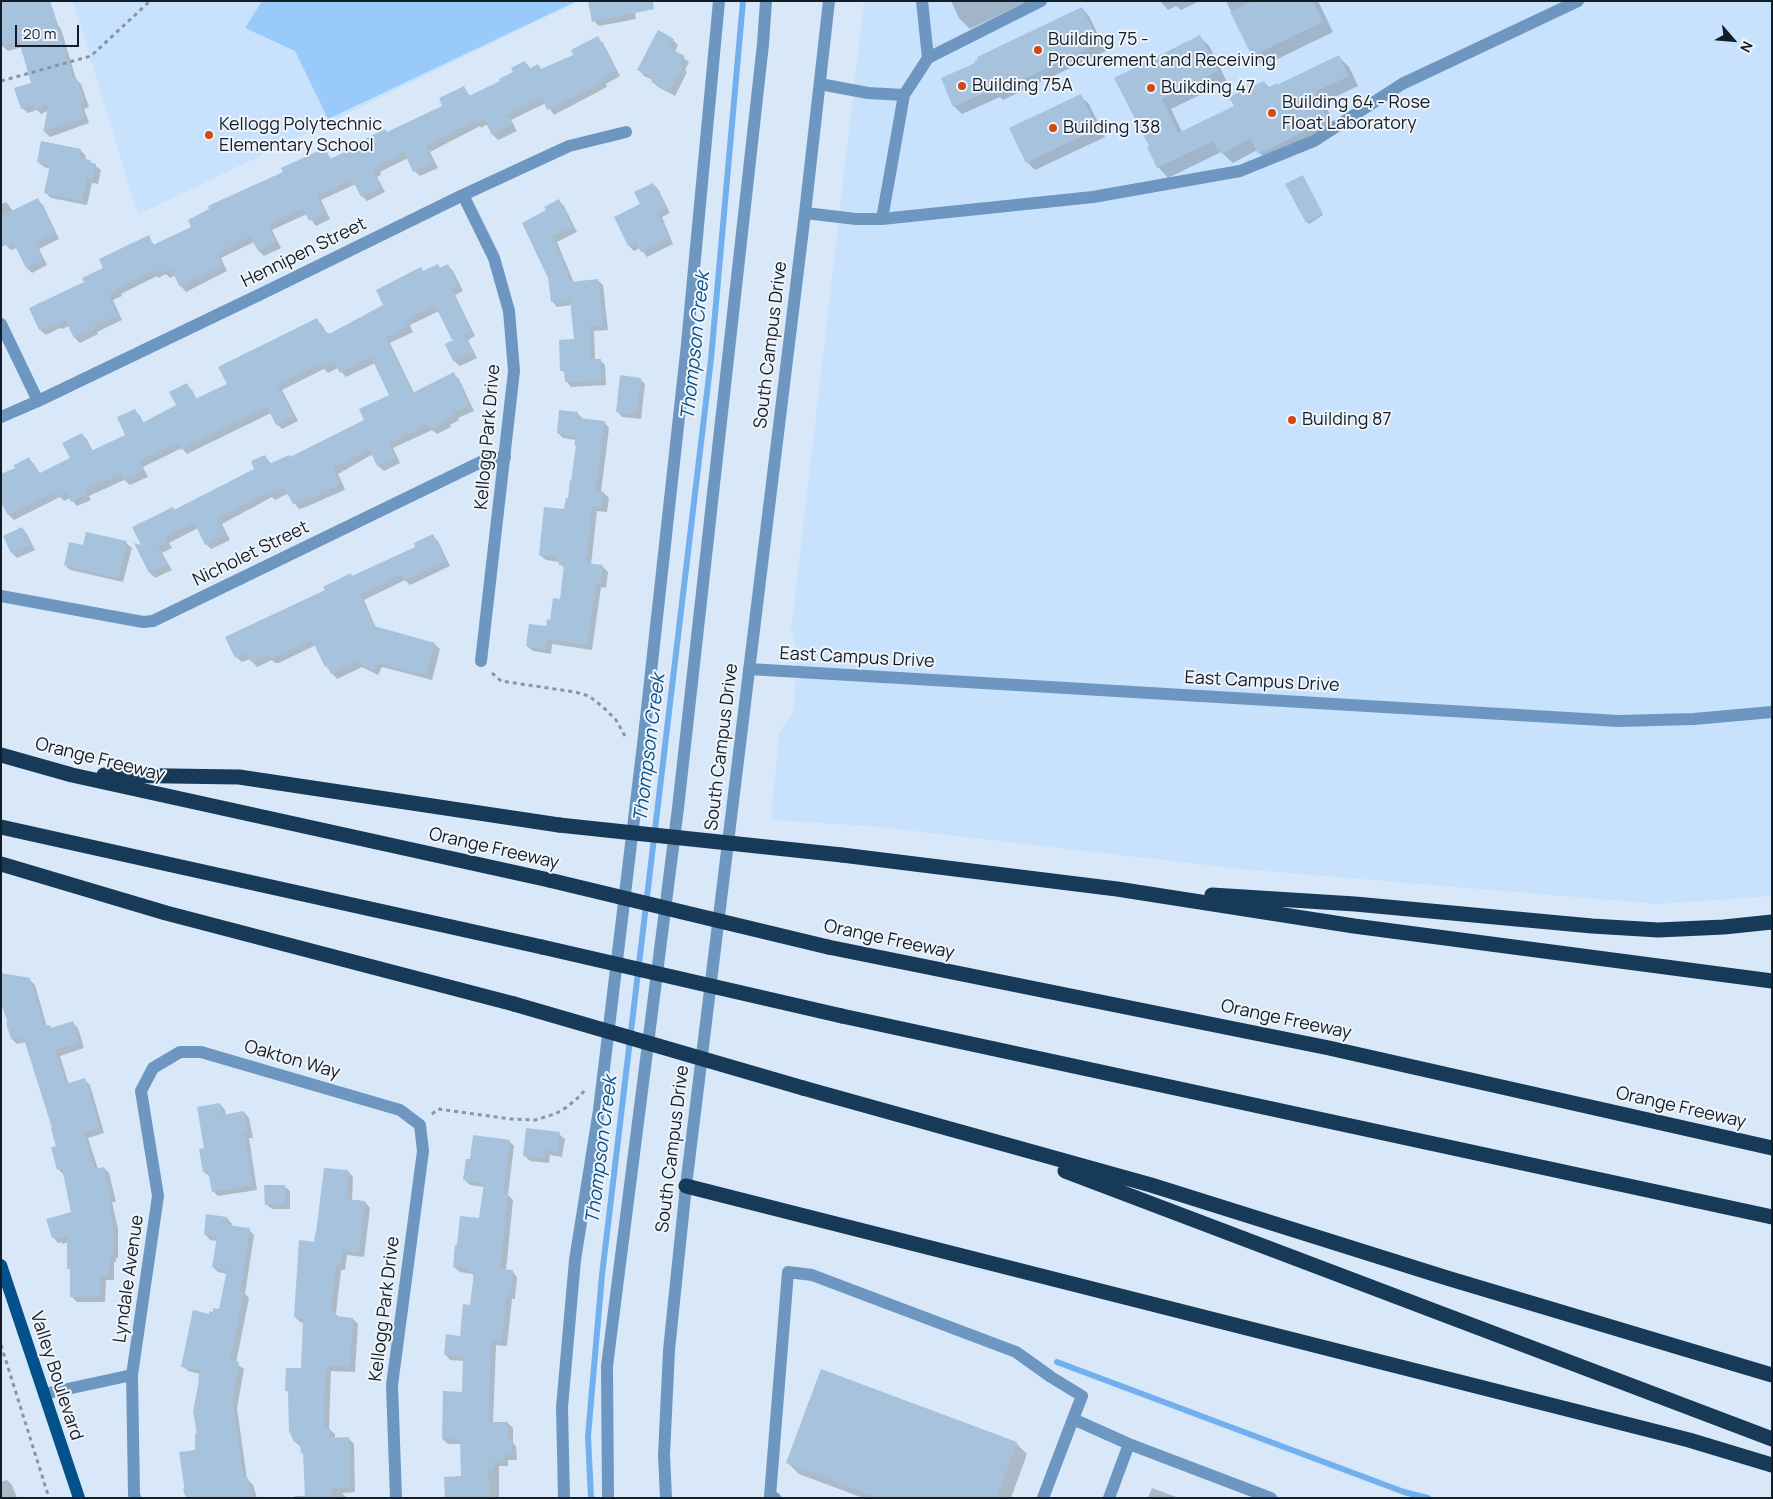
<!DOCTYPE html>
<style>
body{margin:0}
#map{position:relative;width:1773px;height:1499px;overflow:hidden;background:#d8e8f9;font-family:Manrope,sans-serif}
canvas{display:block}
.frame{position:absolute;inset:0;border:2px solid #131d27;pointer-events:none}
.north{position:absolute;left:1708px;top:15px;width:50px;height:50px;-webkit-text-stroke:4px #eff4fa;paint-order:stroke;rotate:117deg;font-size:14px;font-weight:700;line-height:20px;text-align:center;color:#131d27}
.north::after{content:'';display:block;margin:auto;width:18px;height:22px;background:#131d27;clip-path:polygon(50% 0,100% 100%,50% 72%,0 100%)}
.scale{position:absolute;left:15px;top:25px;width:64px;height:22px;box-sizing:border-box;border:2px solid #131d27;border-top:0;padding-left:6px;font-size:15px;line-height:18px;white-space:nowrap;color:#131d27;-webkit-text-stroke:4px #eff4fa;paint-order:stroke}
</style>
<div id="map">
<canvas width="1773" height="1499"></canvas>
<div class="frame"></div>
<div class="north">N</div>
<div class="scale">20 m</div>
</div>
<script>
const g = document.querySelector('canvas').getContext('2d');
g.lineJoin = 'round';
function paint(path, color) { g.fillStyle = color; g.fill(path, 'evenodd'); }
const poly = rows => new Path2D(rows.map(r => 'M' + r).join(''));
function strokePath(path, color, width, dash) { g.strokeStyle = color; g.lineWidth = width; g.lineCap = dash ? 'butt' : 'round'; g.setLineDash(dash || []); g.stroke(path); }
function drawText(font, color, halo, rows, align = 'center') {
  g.font = font + ' Manrope,sans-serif'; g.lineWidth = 4; g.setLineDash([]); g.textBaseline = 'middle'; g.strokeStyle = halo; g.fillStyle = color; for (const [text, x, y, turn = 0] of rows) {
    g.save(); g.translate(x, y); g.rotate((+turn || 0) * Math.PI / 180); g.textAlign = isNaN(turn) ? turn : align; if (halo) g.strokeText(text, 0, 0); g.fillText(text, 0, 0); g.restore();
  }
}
paint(poly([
 [73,1,579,1,138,215],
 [864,1,1772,1,1772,896,1658,904,1241,869,870,826,771,820,779,733,793,712,798,653,791,631]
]), '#c8e2fd');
paint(poly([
 [262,1,577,1,328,119,295,51,245,28]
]), '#9acafa');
paint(poly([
 [1,1,50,1,58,25,61,29,76,79,81,84,89,107,84,109,89,123,50,137,45,132,49,110,41,114,37,110,28,113,22,108,32,84,22,47,8,51,3,46],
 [633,1,636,19,599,26,594,21],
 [951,1,1028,1,970,29,959,18],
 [1160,1,1200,1,1181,10,1176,6,1168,10],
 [1226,1,1318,1,1333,32,1263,66,1253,56],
 [1082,8,1089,16,1106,51,1003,100,1000,97,962,114,954,106],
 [1200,37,1210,47,1227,82,1171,109,1182,132,1236,107,1264,82,1270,88,1278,86,1339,57,1349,67,1358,86,1324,102,1337,130,1269,163,1257,150,1233,163,1221,152,1168,178,1158,167,1151,147,1116,78],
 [597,38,603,43,620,76,606,84,607,87,554,115,546,103,511,120,517,131,498,140,493,135,488,124,481,128,480,126,430,152,438,168,420,176,414,171,408,158,380,172,381,175,377,177,385,192,367,201,362,196,356,184,321,200,330,219,316,226,307,214,272,230,281,248,264,256,259,251,254,242,221,258,227,271,186,292,181,286,175,275,170,278,166,274,158,278,157,276,121,294,122,296,113,300,122,320,97,332,98,334,80,343,75,338,69,326,62,329,60,328,46,335,40,330,30,309,86,282,148,237,155,246,193,227,324,149,332,160,444,107,463,87,471,97,501,82,515,73,525,62,531,69,542,70,575,55],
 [673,40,678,45,675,52,689,62,685,70,687,72,675,96,658,87,653,82,653,80,644,76,639,70],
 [1080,96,1089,104,1105,137,1035,170,1027,162],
 [42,143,81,151,86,156,85,160,90,162,101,170,98,184,92,183,87,205,51,198,46,193,50,169,44,167,38,162],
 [1303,177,1323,215,1309,224,1307,222],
 [653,184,658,189,670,213,662,217,673,244,647,257,640,248,634,251,629,246,615,218,642,205],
 [37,200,43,205,59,239,39,249,47,265,32,273,27,268,17,248,11,250,6,245,1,235,1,204,6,202,13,211],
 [559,201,564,206,577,232,557,242,574,283,597,280,603,285,608,330,594,331,595,360,600,360,605,365,606,385,571,387,566,381,565,374,562,370,575,340,572,305,557,307,552,301,548,211],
 [438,265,441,269,447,265,453,271,463,291,455,295,475,336,468,340,477,358,460,366,454,361,447,345,455,341,439,311,410,325,413,332,390,343,414,393,453,374,459,379,474,411,458,418,459,420,450,425,451,427,437,434,432,430,393,448,400,463,384,471,378,466,373,454,338,474,345,489,342,491,306,507,299,509,287,494,275,500,272,497,222,524,230,540,211,549,206,544,198,528,169,543,172,548,162,553,172,570,155,578,150,573,136,545,143,546,173,509,175,511,255,469,265,456,271,464,290,458,366,420,391,395,375,363,346,377,338,368,328,373,324,369,282,390,298,421,282,429,277,424,271,413,187,454,182,448,143,467,148,477,130,485,124,480,89,496,91,500,77,506,70,498,64,501,60,497,14,520,9,515,1,500,17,468,29,459,34,464,40,474,71,458,82,434,87,440,93,451,127,435,135,410,140,416,144,424,177,405,187,385,192,390,197,400,228,384,317,320,322,325,327,334,329,335,385,306,421,269,424,272],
 [640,379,645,384,641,419,622,417,617,411],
 [578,414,583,419,604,422,609,428,601,492,604,493,609,498,607,512,597,511,591,565,602,566,608,572,606,588,601,587,592,650,552,644,551,654,533,651,527,646,547,628,561,600,565,569,559,562,546,560,540,555,565,511,569,499,577,446,576,440,563,438,558,433],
 [22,528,27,534,35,550,17,558,12,553],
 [432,535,438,541,450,566,410,585,405,580,364,600,376,628,434,644,440,649,432,680,382,667,378,675,362,667,337,679,326,666,316,645,279,663,275,663,272,660,257,667,250,659,242,662,236,657,353,577,417,547],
 [126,543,132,548,123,582,70,570,65,565,84,547],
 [29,979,35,985,47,1027,50,1026,52,1029,73,1023,78,1028,84,1048,60,1056,69,1085,85,1080,90,1085,104,1133,88,1138,98,1169,104,1168,109,1173,116,1202,112,1202,118,1229,118,1258,116,1258,116,1262,114,1262,114,1280,106,1280,105,1302,77,1302,71,1296,71,1271,69,1268,68,1242,63,1244,61,1242,58,1243,53,1237,73,1213,64,1175,59,1170,58,1146,26,1042,17,1044,12,1039,5,1012],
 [220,1104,225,1110,226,1116,244,1112,249,1118,253,1138,249,1138,257,1190,218,1196,213,1191,211,1177,204,1172,206,1149],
 [559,1134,565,1139,562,1157,550,1155,549,1163,530,1161,524,1155],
 [509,1141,514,1146,508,1195,513,1200,506,1271,512,1271,517,1277,515,1299,512,1299,507,1346,496,1345,493,1423,508,1423,513,1428,513,1443,516,1446,517,1460,508,1460,508,1466,499,1466,499,1498,446,1498,462,1477,462,1444,448,1444,443,1439,463,1393,464,1361,450,1360,445,1354,461,1337,471,1306,474,1276,472,1274,460,1272,454,1267,480,1220,484,1187,470,1185,465,1180],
 [348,1171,353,1177,352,1201,365,1202,370,1208,364,1257,347,1255,345,1270,341,1270,336,1314,339,1317,353,1319,358,1324,355,1372,331,1371,329,1429,335,1434,335,1439,349,1439,354,1444,355,1492,342,1493,347,1498,295,1498,295,1496,306,1496,304,1455,301,1447,295,1442,289,1393,287,1391,302,1370,304,1323,300,1322,295,1317,315,1243],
 [284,1186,290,1191,290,1209,272,1209,266,1204],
 [227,1218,232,1224,231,1227,249,1230,254,1235,245,1294,249,1298,236,1363,244,1369,237,1408,247,1479,253,1485,257,1498,186,1498,183,1489,186,1489,197,1451,195,1411,200,1374,188,1371,183,1366,210,1315,220,1310,228,1274,218,1272,213,1267,217,1241,210,1240,205,1234],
 [1016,1443,1027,1454,1011,1498,863,1498,799,1474,788,1463],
 [7,1480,12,1485,17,1498,1,1498,1,1482],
 [1152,1488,1179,1498,1148,1498]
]), '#0003');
strokePath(poly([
 [1057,1362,1404,1492,1428,1498],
 [591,1498,588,1436,602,1275,711,359,743,1]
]), '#71b0ed', 6);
paint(poly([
 [1,1,50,1,73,78,76,77,84,102,80,103,85,118,43,132,49,103,35,109,33,104,21,109,14,88,31,83,19,41,1,47],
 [588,1,653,1,654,9,592,22],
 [1252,1,1313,1,1323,22,1252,56,1230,12],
 [1082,7,1099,43,994,93,992,90,953,107,941,78,975,63,974,61,978,60,977,57],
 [658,30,674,39,669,48,685,56,680,64,683,66,669,91,651,82,653,78,637,70],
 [1200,35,1218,71,1162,99,1178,133,1234,106,1229,97,1264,81,1267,88,1277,83,1277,85,1339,55,1349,76,1315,92,1328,120,1258,154,1250,138,1222,154,1220,150,1218,152,1213,141,1157,168,1147,147,1149,146,1114,78],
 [598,36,616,71,601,78,603,82,547,110,542,98,507,115,512,125,492,135,484,119,475,124,474,121,426,146,433,162,413,172,404,152,375,167,376,169,373,171,381,187,361,197,352,179,317,195,326,213,309,221,303,208,268,225,276,242,258,251,250,236,217,253,223,265,180,287,171,269,163,273,161,269,152,273,151,272,117,289,117,291,108,295,118,315,93,326,94,329,74,338,65,320,56,325,55,323,39,330,29,308,84,282,82,278,103,268,99,259,149,235,153,245,191,227,188,220,209,209,208,206,283,172,281,168,325,148,330,159,364,143,363,140,385,129,387,132,442,106,439,98,464,86,469,96,500,81,499,79,513,72,511,68,525,61,529,69,538,64,541,69,573,55,571,50],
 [1081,94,1097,129,1026,163,1009,128],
 [41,141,81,149,79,158,91,160,90,162,96,164,93,180,87,178,82,201,44,193,50,165,37,162],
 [1303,175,1322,212,1321,215,1306,223,1285,184],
 [653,183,666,208,657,212,669,239,641,252,636,242,628,246,614,217,640,204,634,192],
 [38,198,55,233,35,243,43,260,26,268,13,242,1,247,1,216],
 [559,199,572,227,552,236,569,276,570,282,598,279,603,325,589,326,591,359,601,359,601,380,565,382,564,371,560,371,559,340,574,339,570,300,551,302,548,278,522,223,546,210,544,207],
 [438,264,440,268,448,264,458,286,451,289,471,331,452,340,435,305,405,320,409,326,386,337,412,393,454,372,469,405,454,413,454,415,445,419,447,421,430,429,428,424,389,443,396,458,377,466,369,449,333,468,340,483,337,486,300,503,293,504,286,490,283,491,282,489,269,495,267,492,217,519,225,535,205,545,194,522,165,537,167,542,156,548,160,549,167,564,149,573,134,543,141,545,132,527,173,507,174,510,254,469,251,461,265,455,269,464,289,455,290,457,364,420,359,409,389,395,371,357,340,373,334,362,322,368,320,364,277,384,293,416,276,425,267,407,181,450,178,443,139,461,143,471,124,480,120,474,85,490,86,494,71,502,66,492,57,497,55,492,8,515,1,503,1,474,15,468,14,465,29,457,38,474,70,458,62,443,82,433,91,451,125,435,117,417,135,409,142,423,176,405,169,392,187,383,195,399,227,384,218,367,317,318,325,334,328,332,329,334,383,305,376,290,421,267,423,271],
 [464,335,473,352,453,361,445,344],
 [620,375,641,378,636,414,616,412],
 [559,410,578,412,578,418,605,421,595,491,604,492,602,507,592,506,586,563,603,565,601,583,596,583,587,645,547,639,546,649,526,646,529,624,546,626,547,619,550,620,553,598,560,599,564,565,559,565,559,561,556,561,556,557,539,555,544,507,564,509,566,498,568,498,570,480,571,481,576,445,574,445,576,436,557,433],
 [22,527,30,545,11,553,3,536],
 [86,532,127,541,118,578,64,565,69,542,83,545],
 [433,534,446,561,404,581,401,575,360,595,363,601,362,601,374,626,435,643,426,675,377,663,373,671,356,662,331,674,327,666,325,667,312,640,273,658,272,657,269,658,267,655,251,662,246,653,235,658,225,637,325,590,323,587,351,573,352,576,415,547,414,543],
 [1,973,30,978,43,1024,45,1023,46,1026,50,1025,51,1028,73,1021,79,1043,55,1050,66,1084,85,1078,100,1128,83,1133,95,1169,104,1167,111,1197,108,1197,113,1223,114,1253,111,1254,111,1258,109,1258,109,1275,101,1275,100,1297,70,1297,70,1269,67,1269,67,1236,57,1239,56,1237,52,1238,46,1219,71,1212,62,1169,57,1170,51,1147,56,1146,51,1129,52,1128,23,1036,11,1039,6,1023,8,1022,1,1004],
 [220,1103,222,1115,244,1111,248,1133,244,1133,253,1185,212,1192,208,1171,203,1172,199,1149,204,1148,197,1107],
 [526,1128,560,1132,557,1152,545,1150,544,1158,523,1156],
 [473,1135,510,1140,503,1193,508,1194,500,1269,513,1270,510,1295,507,1294,502,1341,491,1340,488,1422,508,1422,508,1439,511,1440,512,1455,503,1455,504,1461,494,1461,494,1469,488,1469,490,1498,445,1498,444,1477,461,1476,460,1439,442,1439,443,1391,462,1392,463,1357,444,1355,446,1334,460,1336,463,1304,470,1305,474,1273,469,1272,470,1269,453,1267,455,1245,457,1245,460,1216,479,1218,484,1183,463,1180,466,1159,470,1159],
 [324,1168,348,1170,347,1199,365,1201,359,1253,342,1251,340,1266,336,1265,331,1309,332,1312,336,1313,336,1316,353,1318,350,1367,327,1366,325,1376,324,1428,330,1428,330,1438,349,1437,350,1487,331,1488,332,1498,305,1498,303,1453,301,1454,300,1442,294,1442,289,1431,288,1391,285,1391,286,1368,301,1368,303,1318,294,1317,299,1240,314,1242,315,1233,316,1233],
 [264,1185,285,1185,285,1204,265,1205],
 [206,1214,227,1217,226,1225,250,1228,240,1290,244,1292,230,1360,239,1362,232,1402,244,1479,248,1478,253,1498,186,1498,179,1452,195,1450,195,1434,197,1434,193,1411,199,1381,198,1381,200,1370,181,1367,193,1310,209,1314,210,1311,213,1312,213,1308,219,1309,227,1270,212,1267,217,1237,204,1235],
 [821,1369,1017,1442,996,1498,879,1498,786,1463]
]), '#a7c2dd');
strokePath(poly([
 [1,81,91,56,150,1],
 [492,673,501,681,575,692,589,696,603,707,616,720,626,738],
 [432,1114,438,1109,511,1119,535,1120,555,1114,567,1107,580,1096,584,1091],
 [1,1345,49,1498]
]), '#8895a4', 3, [4, 4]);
strokePath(poly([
 [922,1,928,58],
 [820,84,868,93,904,95],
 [463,195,494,258,509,311,514,371,481,661],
 [805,213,856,219,882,219,904,95,928,58,1041,1],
 [882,219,1093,197,1240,171,1314,141,1402,84,1578,1],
 [1,324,38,401],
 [1,417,38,401,265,292,463,195,569,146,626,132],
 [1,596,143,622,153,621,485,460,505,457],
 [749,669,1618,721,1694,719,1772,712],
 [44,1394,132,1375],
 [1129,1444,1271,1498],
 [135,1498,134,1494,132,1375,158,1196,141,1091,153,1068,180,1052,201,1052,400,1110,420,1125,423,1151,392,1385,396,1498],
 [564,1498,562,1407,575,1260,599,1110,644,736,687,344,719,1],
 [608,1498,607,1366,678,808,763,44,766,1],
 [666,1498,664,1455,669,1350,686,1186,805,213,829,1],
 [775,1498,770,1496,788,1272,812,1275,1016,1352,1051,1377,1082,1396,1073,1419,1129,1444,1109,1498],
 [1043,1498,1073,1419]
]), '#6d97c0', 12);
strokePath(poly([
 [1,1265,79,1498]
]), '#02518b', 12);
strokePath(poly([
 [1,755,72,775,549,880],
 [104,775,239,777,559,825],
 [1,827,542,947],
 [842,855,1117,889,1354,926,1772,981],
 [1,864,166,913,514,1004],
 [1212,895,1355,904,1592,926,1658,930,1724,927,1772,922],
 [828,947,1329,1048,1772,1148],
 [842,1016,1772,1217],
 [803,1088,1151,1185,1447,1278,1772,1375],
 [1065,1171,1772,1439],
 [686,1186,1689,1440,1772,1465]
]), '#183a59', 15);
strokePath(poly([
 [559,825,842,855],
 [549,880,828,947],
 [542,947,842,1016],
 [514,1004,803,1088]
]), '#183a59', 15);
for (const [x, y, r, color] of [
 [1038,50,5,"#d14a14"],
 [962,86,5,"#d14a14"],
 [1151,88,5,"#d14a14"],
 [1272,113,5,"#d14a14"],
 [1053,128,5,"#d14a14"],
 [209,135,5,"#d14a14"],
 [1292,420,5,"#d14a14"]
]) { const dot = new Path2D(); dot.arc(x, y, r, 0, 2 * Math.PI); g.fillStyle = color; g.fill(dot); strokePath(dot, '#eff4fa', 2); }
drawText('18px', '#131d27', '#eff4fa', [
 ["Building 75 -",1048,40],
 ["Procurement and Receiving",1048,61],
 ["Building 75A",972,86],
 ["Buikding 47",1161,88],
 ["Building 64 - Rose",1282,103],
 ["Float Laboratory",1282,124],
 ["Kellogg Polytechnic",219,125],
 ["Elementary School",219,146],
 ["Building 138",1063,128],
 ["Building 87",1302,420]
], 'left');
drawText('18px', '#131d27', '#eff4fa', [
 ["Hennipen Street",304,253,-26],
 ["South Campus Drive",771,345,-83],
 ["Kellogg Park Drive",488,437,-85],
 ["Nicholet Street",251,554,-26],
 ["East Campus Drive",857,658,3],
 ["East Campus Drive",1262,682,3],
 ["South Campus Drive",722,747,-83],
 ["Orange Freeway",100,760,14],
 ["Orange Freeway",494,849,13],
 ["Orange Freeway",889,940,12],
 ["Orange Freeway",1286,1020,12],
 ["Oakton Way",292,1060,16],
 ["Orange Freeway",1681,1108,13],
 ["South Campus Drive",673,1149,-83],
 ["Lyndale Avenue",129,1279,-82],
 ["Kellogg Park Drive",385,1309,-83],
 ["Valley Boulevard",56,1376,72]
]);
drawText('italic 19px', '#065088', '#eff4fa', [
 ["Thompson Creek",696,346,-84],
 ["Thompson Creek",650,748,-83],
 ["Thompson Creek",602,1150,-83]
]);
</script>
